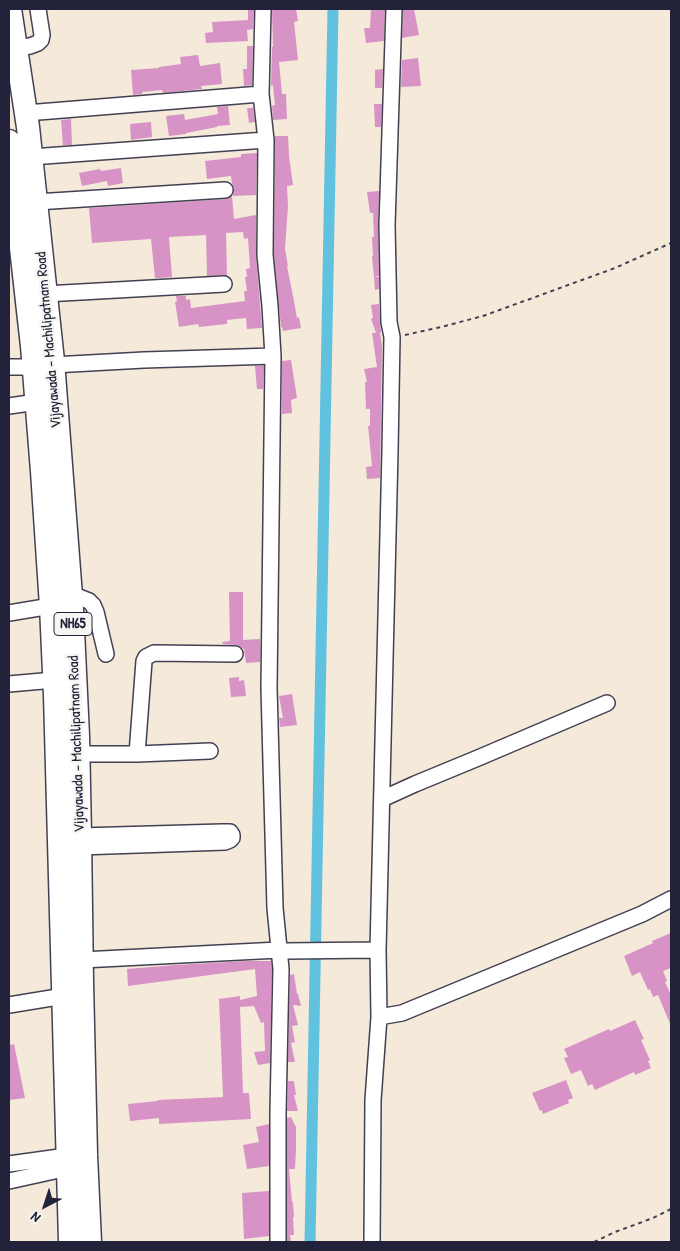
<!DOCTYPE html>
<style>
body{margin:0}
#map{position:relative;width:680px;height:1251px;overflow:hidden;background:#f5e9d9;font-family:"Patrick Hand",sans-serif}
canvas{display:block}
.frame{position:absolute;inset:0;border:10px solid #22223b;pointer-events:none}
.north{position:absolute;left:20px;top:1181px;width:50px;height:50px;-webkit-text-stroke:4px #f6f6f2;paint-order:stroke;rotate:220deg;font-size:14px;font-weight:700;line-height:20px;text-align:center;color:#22223b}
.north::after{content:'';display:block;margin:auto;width:18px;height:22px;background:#22223b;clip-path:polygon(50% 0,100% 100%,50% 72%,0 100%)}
</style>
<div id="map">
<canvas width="680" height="1251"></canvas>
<div class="frame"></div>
<div class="north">N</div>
</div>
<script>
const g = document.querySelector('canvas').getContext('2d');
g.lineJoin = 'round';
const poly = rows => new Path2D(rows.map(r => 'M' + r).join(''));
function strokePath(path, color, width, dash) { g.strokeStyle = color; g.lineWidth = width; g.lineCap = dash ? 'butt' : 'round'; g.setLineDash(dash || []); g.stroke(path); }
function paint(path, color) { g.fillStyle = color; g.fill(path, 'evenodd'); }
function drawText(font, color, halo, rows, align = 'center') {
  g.font = font + ' "Patrick Hand",sans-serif'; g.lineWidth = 5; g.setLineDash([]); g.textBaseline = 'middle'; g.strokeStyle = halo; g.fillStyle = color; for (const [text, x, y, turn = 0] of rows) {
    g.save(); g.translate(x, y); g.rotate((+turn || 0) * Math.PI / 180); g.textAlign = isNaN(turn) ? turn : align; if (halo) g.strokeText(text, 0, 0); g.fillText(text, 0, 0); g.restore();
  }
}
strokePath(poly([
 [310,1242,333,9]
]), '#61c2df', 11);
paint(poly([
 [248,9,254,9,253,29,247,30,248,41,206,43,205,33,213,32,212,22,248,20],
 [272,9,296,9,298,21,294,22,298,60,279,62,282,94,286,94,287,119,273,120,272,106,275,105,273,85,271,86,272,47,273,47],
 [371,9,385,9,384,41,366,43,364,28,370,28],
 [403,9,414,9,419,35,402,38],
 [247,46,253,46,252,85,244,86,243,69,247,69],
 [198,55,200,66,220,63,222,84,201,86,202,89,163,93,162,90,142,92,142,94,133,95,131,70,159,68,159,67,181,64,180,57],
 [418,58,421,86,401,87,402,60],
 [383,69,382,88,375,88,375,70],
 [374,104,382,104,381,127,375,127],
 [228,106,230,125,217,126,217,127,186,133,186,134,169,136,166,116,184,114,185,120,218,114,217,107],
 [247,108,253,108,255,122,249,123],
 [71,119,72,145,63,145,61,120],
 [151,122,152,137,131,140,130,124],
 [275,136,288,136,289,156,293,185,287,186,288,206,285,249,288,266,287,266,293,296,297,318,299,317,301,328,283,331,282,327,281,327,274,255],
 [257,153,256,195,233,196,234,189,232,184,231,176,207,179,205,161,241,157,241,154],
 [121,168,123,183,108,186,107,181,82,186,79,173,100,169,101,171],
 [379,191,378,225,379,276,374,277,372,256,373,256,372,237,374,237,373,213,370,213,367,192],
 [232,196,234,219,256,215,256,256,262,328,247,329,246,318,227,320,227,324,199,327,198,324,179,327,175,302,177,301,176,296,186,296,186,300,190,299,191,308,245,301,244,291,247,291,245,277,247,277,246,269,250,268,248,238,244,239,243,232,226,233,227,275,207,276,206,235,169,237,172,277,160,278,155,278,151,239,92,243,89,208,226,199],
 [374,277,379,277,379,289,375,290],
 [379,304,380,322,381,332,380,333,382,346,380,478,367,479,366,467,372,466,368,426,370,426,370,409,366,409,365,382,367,382,364,369,377,367,372,333,376,333,371,319,373,318,371,305],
 [291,360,297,398,291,400,292,413,282,414,282,361],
 [255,366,264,366,263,389,257,389],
 [229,592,243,592,243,640,260,639,260,662,246,663,244,649,236,645,223,644,222,642,230,641],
 [239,677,239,681,244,680,246,696,231,697,229,678],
 [292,694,297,725,280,727,279,718,283,718,279,696],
 [671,933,671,968,663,971,667,981,665,982,671,995,671,1026,658,995,653,997,650,989,648,990,640,972,632,976,624,956,653,943,652,941],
 [246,961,271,961,272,969,270,1063,258,1065,254,1052,265,1051,264,1022,261,1023,254,1006,240,1007,243,1093,249,1093,251,1119,159,1124,159,1118,130,1121,128,1104,158,1101,158,1100,223,1097,219,999,240,996,240,1000,257,996,255,969,128,986,127,969,176,965],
 [294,974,297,994,298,994,301,1006,293,1005,298,1025,292,1026,295,1042,291,1043,295,1062,288,1062,290,975],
 [635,1020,644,1039,641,1040,650,1060,648,1061,651,1068,635,1075,634,1072,595,1090,592,1084,588,1086,581,1070,571,1074,564,1058,568,1057,564,1049,609,1029,610,1031],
 [14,1044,25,1098,9,1100,9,1073,10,1073,9,1045],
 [566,1080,573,1098,568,1100,569,1103,543,1114,542,1110,540,1111,532,1093],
 [288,1081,294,1081,296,1095,294,1095,298,1111,287,1111],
 [291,1117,296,1127,296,1149,295,1169,289,1169,292,1202,293,1202,294,1217,293,1217,294,1235,290,1235,291,1242,287,1242,287,1118],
 [269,1124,269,1166,247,1169,243,1145,259,1142,256,1127],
 [269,1191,269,1236,244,1239,242,1193]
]), '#d793c6');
const minor = poly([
 [263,9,261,94,266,140,265,255,270,306,273,356,269,688,275,908,281,969,278,1112,278,1242],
 [16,48,30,46,38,43,41,40,42,35,38,9],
 [26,113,261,94],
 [31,157,266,140],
 [36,202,225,190],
 [45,294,224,284],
 [53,365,144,360,273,356],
 [9,367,34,367],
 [9,406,37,402],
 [71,594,89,601,93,605,96,612,106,654],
 [9,613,51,606],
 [9,684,54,680],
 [78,754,137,754,210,751],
 [137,754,144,661,146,657,154,653,235,654],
 [382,799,415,784,478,758,607,703],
 [80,836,222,832,230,832,232,835,232,838,230,840,225,842,80,847],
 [82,960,279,950,285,951,378,950],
 [9,1005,64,996],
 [379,1017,402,1013,642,914,671,899],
 [9,1164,67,1156],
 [9,1181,68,1168],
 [372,1242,373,1100,379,1017,378,950,390,451,392,337,389,322,387,225,394,9]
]);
const highway = poly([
 [10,9,28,127,53,361,72,609,78,736,80,836,82,982,86,1155,90,1242],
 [9,141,32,346,42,471,51,606,55,695,70,1242]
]);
strokePath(minor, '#424053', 18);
strokePath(highway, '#424053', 25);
strokePath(poly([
 [405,335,441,327,483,316,615,268,671,243],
 [594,1242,615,1232,653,1218,671,1209]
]), '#424053', 2, [4, 4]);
strokePath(minor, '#fff', 15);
strokePath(highway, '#fff', 22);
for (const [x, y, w] of [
 [73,624,38]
]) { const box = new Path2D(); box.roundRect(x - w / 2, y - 11.5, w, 23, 4); g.fillStyle = '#f6f6f2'; g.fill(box); strokePath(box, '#22223b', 1); }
drawText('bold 14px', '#22223b', null, [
 ["NH65",73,624]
]);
drawText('15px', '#22223b', '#f6f6f2', [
 ["Vijayawada - Machilipatnam Road",49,340,-95],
 ["Vijayawada - Machilipatnam Road",77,744,-92]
]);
</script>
